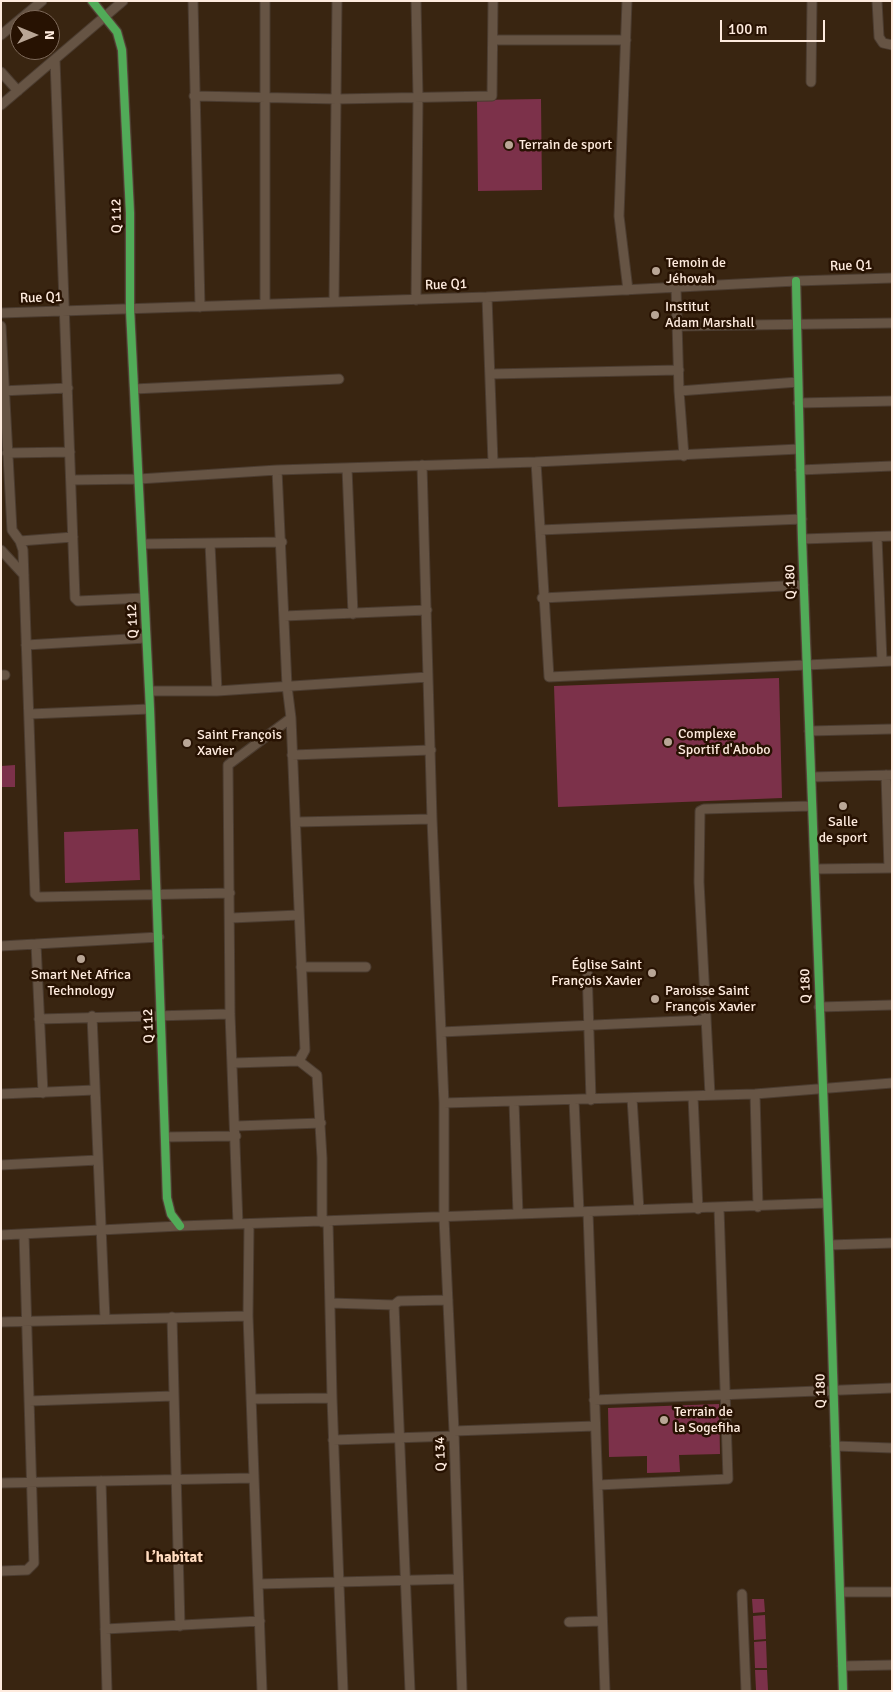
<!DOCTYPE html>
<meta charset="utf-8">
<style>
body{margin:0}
#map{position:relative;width:893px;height:1692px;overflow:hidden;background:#392511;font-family:Signika,sans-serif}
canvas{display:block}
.frame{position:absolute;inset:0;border:2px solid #feebde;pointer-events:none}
.north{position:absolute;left:10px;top:10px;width:50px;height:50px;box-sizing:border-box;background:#271202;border:1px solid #7d695a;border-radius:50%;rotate:90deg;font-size:14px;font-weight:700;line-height:20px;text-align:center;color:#feebde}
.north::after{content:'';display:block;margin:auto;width:18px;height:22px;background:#b9a696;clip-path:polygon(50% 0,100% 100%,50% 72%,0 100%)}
.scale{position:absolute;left:720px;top:20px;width:105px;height:22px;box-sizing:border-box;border:2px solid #feebde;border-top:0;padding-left:6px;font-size:15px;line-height:18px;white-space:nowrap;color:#feebde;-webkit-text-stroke:4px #271202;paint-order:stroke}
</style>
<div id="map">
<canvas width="893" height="1692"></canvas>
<div class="frame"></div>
<div class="north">N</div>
<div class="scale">100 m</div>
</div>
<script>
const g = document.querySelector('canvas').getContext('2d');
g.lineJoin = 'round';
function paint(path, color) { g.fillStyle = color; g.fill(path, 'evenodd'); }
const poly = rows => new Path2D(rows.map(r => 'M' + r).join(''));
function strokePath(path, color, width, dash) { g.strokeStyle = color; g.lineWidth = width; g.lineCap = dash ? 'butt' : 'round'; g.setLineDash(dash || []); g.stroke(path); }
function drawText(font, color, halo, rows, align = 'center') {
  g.font = font + ' Signika,sans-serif'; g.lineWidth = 5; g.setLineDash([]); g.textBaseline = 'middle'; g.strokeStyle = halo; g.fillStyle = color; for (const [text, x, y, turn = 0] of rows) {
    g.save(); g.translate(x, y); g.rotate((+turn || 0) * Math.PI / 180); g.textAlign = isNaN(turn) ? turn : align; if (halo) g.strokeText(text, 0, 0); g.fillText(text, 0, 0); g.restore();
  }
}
paint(poly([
 [541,99,542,190,478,191,477,100],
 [779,678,782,798,558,807,554,686],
 [15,765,15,787,1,787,1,766],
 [138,829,140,880,65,883,64,832],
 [719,1404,720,1454,679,1455,680,1472,647,1473,647,1456,609,1457,608,1408],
 [752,1599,764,1599,765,1612,753,1613],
 [765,1615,766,1639,754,1640,753,1616],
 [766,1641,767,1668,755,1668,754,1642],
 [755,1670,767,1670,768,1690,756,1690]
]), '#7c314a');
const minor = poly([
 [92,1,117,32,122,50,130,213,130,309,150,709,167,1198,171,1214,180,1226],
 [193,1,200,307],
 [265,1,265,304],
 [627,1,619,216,628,290],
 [877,1,879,37,883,43,892,45],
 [1,35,42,1],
 [493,40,626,40],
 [55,60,75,598,78,601,144,598],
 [1,72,18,91],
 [811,82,812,1],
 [194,96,337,99,492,96,493,1],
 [1,105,123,1],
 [796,281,802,539,829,1245,843,1691],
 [676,287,679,391,684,456],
 [487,297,493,463],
 [416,300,418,97,416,1],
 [334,302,337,1],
 [1,313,487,297,796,281,892,278],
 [1,326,12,530,20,541,23,550,35,894,38,897,230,893],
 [678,326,892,323],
 [490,374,679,370],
 [134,389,339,379],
 [1,391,68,388],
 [679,391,798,382],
 [798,403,892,401],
 [7,453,70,452],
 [536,462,549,677,892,661],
 [422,465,432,819,444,1103,444,1218,454,1431,462,1691],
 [347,468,353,614],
 [277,470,287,686,291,718,305,1050,299,1061],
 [800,470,892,466],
 [71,480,139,479,277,470,536,462,799,449],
 [540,530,802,519],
 [877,537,882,661],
 [802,539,892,536],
 [20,541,73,537],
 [142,544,282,542],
 [210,544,217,691],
 [1,550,24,575],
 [542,598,804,585],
 [284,616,427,610],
 [26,645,146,638],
 [1,675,5,675],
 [149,691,217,691,428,677],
 [30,714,150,709],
 [809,731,892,729],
 [292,755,431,750],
 [886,775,889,868],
 [811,777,892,775],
 [296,822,432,819],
 [815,869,892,868],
 [231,918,299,915],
 [36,944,43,1093],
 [1,946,159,937],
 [301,967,366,967],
 [587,967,591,1100],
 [819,1007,892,1005],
 [92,1016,105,1319],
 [39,1019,230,1014],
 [441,1032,704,1020],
 [233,1063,299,1061,317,1075,322,1158,322,1222],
 [1,1094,95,1090],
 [755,1094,758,1207],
 [710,1095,699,882,700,811,704,809,737,808,812,806],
 [693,1096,698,1209],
 [632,1098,639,1210],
 [574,1100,579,1212],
 [514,1102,518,1214],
 [444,1103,755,1094,892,1083],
 [236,1126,321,1123],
 [165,1137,236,1136],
 [1,1165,98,1160],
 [588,1212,605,1691],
 [328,1221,332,1398,343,1691],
 [238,1224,230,1014,228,765,291,718],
 [249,1224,248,1316,262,1691],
 [1,1235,180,1226,827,1203],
 [829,1245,892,1243],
 [330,1303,394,1305,399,1301,448,1300],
 [394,1305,410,1691],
 [172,1317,180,1626],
 [1,1322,248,1316],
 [251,1399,332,1398],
 [594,1400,892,1388],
 [29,1401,173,1396],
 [454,1431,595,1426],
 [333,1440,454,1436],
 [835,1446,892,1448],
 [101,1481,107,1691],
 [1,1483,253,1478],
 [598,1485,728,1479,719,1208],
 [1,1571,27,1570,34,1563,24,1234],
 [258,1584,458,1579],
 [840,1592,892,1592],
 [742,1594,746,1691],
 [569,1622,602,1621],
 [105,1629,260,1621],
 [842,1666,892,1665]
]);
strokePath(minor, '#4b3c30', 11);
strokePath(minor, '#665444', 9);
strokePath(poly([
 [92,1,117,32,122,50,130,213,130,309,150,709,167,1198,171,1214,180,1226],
 [796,281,802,539,829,1245,843,1691]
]), '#51ab58', 8);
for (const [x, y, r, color] of [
 [509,145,5,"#b9a696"],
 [656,271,5,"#b9a696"],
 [655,315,5,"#b9a696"],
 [668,742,5,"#b9a696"],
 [187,743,5,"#b9a696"],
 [843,806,5,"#b9a696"],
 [81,959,5,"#b9a696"],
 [652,973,5,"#b9a696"],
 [655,999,5,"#b9a696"],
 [664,1420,5,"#b9a696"]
]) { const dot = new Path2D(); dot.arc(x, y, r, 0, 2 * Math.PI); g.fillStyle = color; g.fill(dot); strokePath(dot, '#271202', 2); }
drawText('14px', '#feebde', '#271202', [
 ["Terrain de sport",519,145],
 ["Temoin de",666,263],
 ["Jéhovah",666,279],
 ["Institut",665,307],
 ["Adam Marshall",665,323],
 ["Complexe",678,734],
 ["Sportif d'Abobo",678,750],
 ["Saint François",197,735],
 ["Xavier",197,751],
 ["Salle",843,822,"center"],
 ["de sport",843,838,"center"],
 ["Église Saint",642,965,"right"],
 ["François Xavier",642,981,"right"],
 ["Smart Net Africa",81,975,"center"],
 ["Technology",81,991,"center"],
 ["Paroisse Saint",665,991],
 ["François Xavier",665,1007],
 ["Terrain de",674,1412],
 ["la Sogefiha",674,1428]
], 'left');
drawText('14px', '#feebde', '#271202', [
 ["Q 112",117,216,-91],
 ["Rue Q1",851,266,-2],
 ["Rue Q1",446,285,-2],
 ["Rue Q1",41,298,-2],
 ["Q 180",791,582,-92],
 ["Q 112",133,621,-93],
 ["Q 180",806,986,-92],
 ["Q 112",149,1026,-92],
 ["Q 180",821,1391,-91],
 ["Q 134",441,1454,-92]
]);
drawText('bold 15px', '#ffdbbf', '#271202', [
 ["L’habitat",174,1558]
]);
</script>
